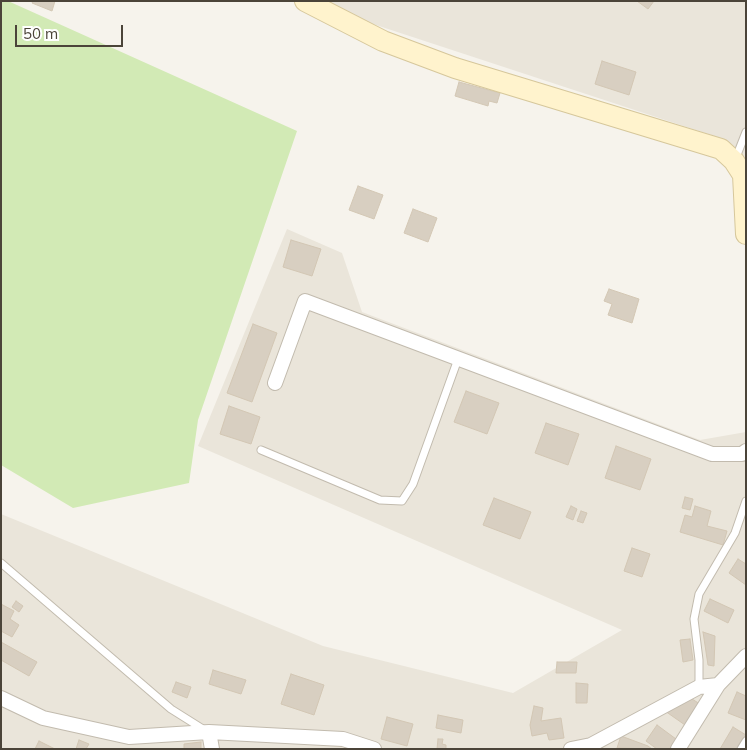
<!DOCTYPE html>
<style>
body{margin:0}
#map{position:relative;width:747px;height:750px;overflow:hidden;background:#f6f3ec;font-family:Mulish,sans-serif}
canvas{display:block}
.frame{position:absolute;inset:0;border:2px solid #4b4439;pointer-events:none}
.scale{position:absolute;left:15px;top:25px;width:108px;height:22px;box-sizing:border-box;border:2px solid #4b4439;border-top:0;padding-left:6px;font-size:15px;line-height:18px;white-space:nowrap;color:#4b4439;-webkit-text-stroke:4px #fff;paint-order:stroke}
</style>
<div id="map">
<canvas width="747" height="750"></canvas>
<div class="frame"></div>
<div class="scale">50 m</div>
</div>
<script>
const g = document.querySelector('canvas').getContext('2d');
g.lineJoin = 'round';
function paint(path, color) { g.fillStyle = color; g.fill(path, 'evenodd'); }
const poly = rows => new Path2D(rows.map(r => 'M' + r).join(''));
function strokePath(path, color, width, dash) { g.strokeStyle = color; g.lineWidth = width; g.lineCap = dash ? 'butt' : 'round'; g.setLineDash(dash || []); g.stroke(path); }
paint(poly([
 [312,1,746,1,746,159,721,149,720,138,309,3],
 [287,229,342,253,362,312,700,440,746,432,746,749,1,749,1,514,323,646,513,693,622,630,198,446]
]), '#eae5da');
paint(poly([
 [1,1,8,1,297,131,198,420,189,483,73,508,1,465]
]), '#d2eab5');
const building = poly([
 [33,1,55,1,52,11,32,3,33,1],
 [637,1,654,1,648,9,637,1],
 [602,61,636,72,629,95,595,84,602,61],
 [459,82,500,93,497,103,489,101,488,106,455,96,459,82],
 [358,186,383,195,374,219,349,210,358,186],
 [413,209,437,218,428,242,404,233,413,209],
 [291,240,321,249,312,276,283,267,291,240],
 [609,289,639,299,632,323,608,315,612,304,604,301,609,289],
 [253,324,277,333,252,402,227,393,253,324],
 [466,391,499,403,487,434,454,422,466,391],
 [229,406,260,417,251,444,220,434,229,406],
 [546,423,579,434,568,465,535,453,546,423],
 [616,446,651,459,640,490,605,478,616,446],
 [685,497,693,499,690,510,682,508,685,497],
 [494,498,531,512,520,539,483,525,494,498],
 [571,506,577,509,573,520,566,517,571,506],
 [695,506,711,511,707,526,727,531,723,545,680,532,685,515,692,517,695,506],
 [581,511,587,513,583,523,577,521,581,511],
 [632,548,650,554,642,577,624,571,632,548],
 [738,559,746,564,746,585,729,573,738,559],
 [710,599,734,610,728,623,704,611,710,599],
 [16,601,23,606,19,612,12,607,16,601],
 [1,604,14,611,10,619,19,625,12,637,1,631,1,604],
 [703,632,715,636,714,666,708,665,703,632],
 [690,639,693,660,683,662,680,640,690,639],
 [1,642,37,662,29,676,1,660,1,642],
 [557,662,577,662,576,673,556,673,557,662],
 [213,670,246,680,241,694,209,684,213,670],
 [291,674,324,685,314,715,281,704,291,674],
 [176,682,191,687,187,698,172,692,176,682],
 [576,683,588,684,587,703,576,703,576,683],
 [737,692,746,696,746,720,728,713,737,692],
 [692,699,700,704,685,725,665,711,692,699],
 [534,706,543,708,541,721,561,718,564,738,549,740,547,733,532,736,530,725,534,706],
 [438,715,463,720,461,733,436,728,438,715],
 [387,717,413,724,407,746,381,739,387,717],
 [657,725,676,739,670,749,657,749,646,741,657,725],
 [733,727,746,735,737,749,720,749,733,727],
 [621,736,648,746,652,749,617,748,621,736],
 [438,739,443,739,442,744,446,745,446,749,437,749,438,739],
 [79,740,89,744,86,749,76,749,79,740],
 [39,741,55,749,35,749,39,741],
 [201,742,201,749,184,749,184,744,201,742]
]);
paint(building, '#d8cfc1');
strokePath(building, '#d3c7b4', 1);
const lane = poly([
 [735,160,746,132],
 [261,450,380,500,402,501,413,484,458,359],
 [1,563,171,709,206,731],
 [699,687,699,660,694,619,699,594,735,533,746,501],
 [741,749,746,741]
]);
const street = poly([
 [275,383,305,301,712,454,742,454,746,451],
 [1,698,43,718,129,737,209,732,212,749],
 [209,732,343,739,374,749],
 [571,749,591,745,699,687,718,685],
 [678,749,718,685,746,656]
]);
const secondary = poly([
 [305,1,383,41,455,68,721,149,734,161,743,175,746,234]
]);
strokePath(lane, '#c2bbae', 9);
strokePath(street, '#c2bbae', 16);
strokePath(secondary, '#d6c79b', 22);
strokePath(lane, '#fff', 7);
strokePath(street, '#fff', 14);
strokePath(secondary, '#fff3cd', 20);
</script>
